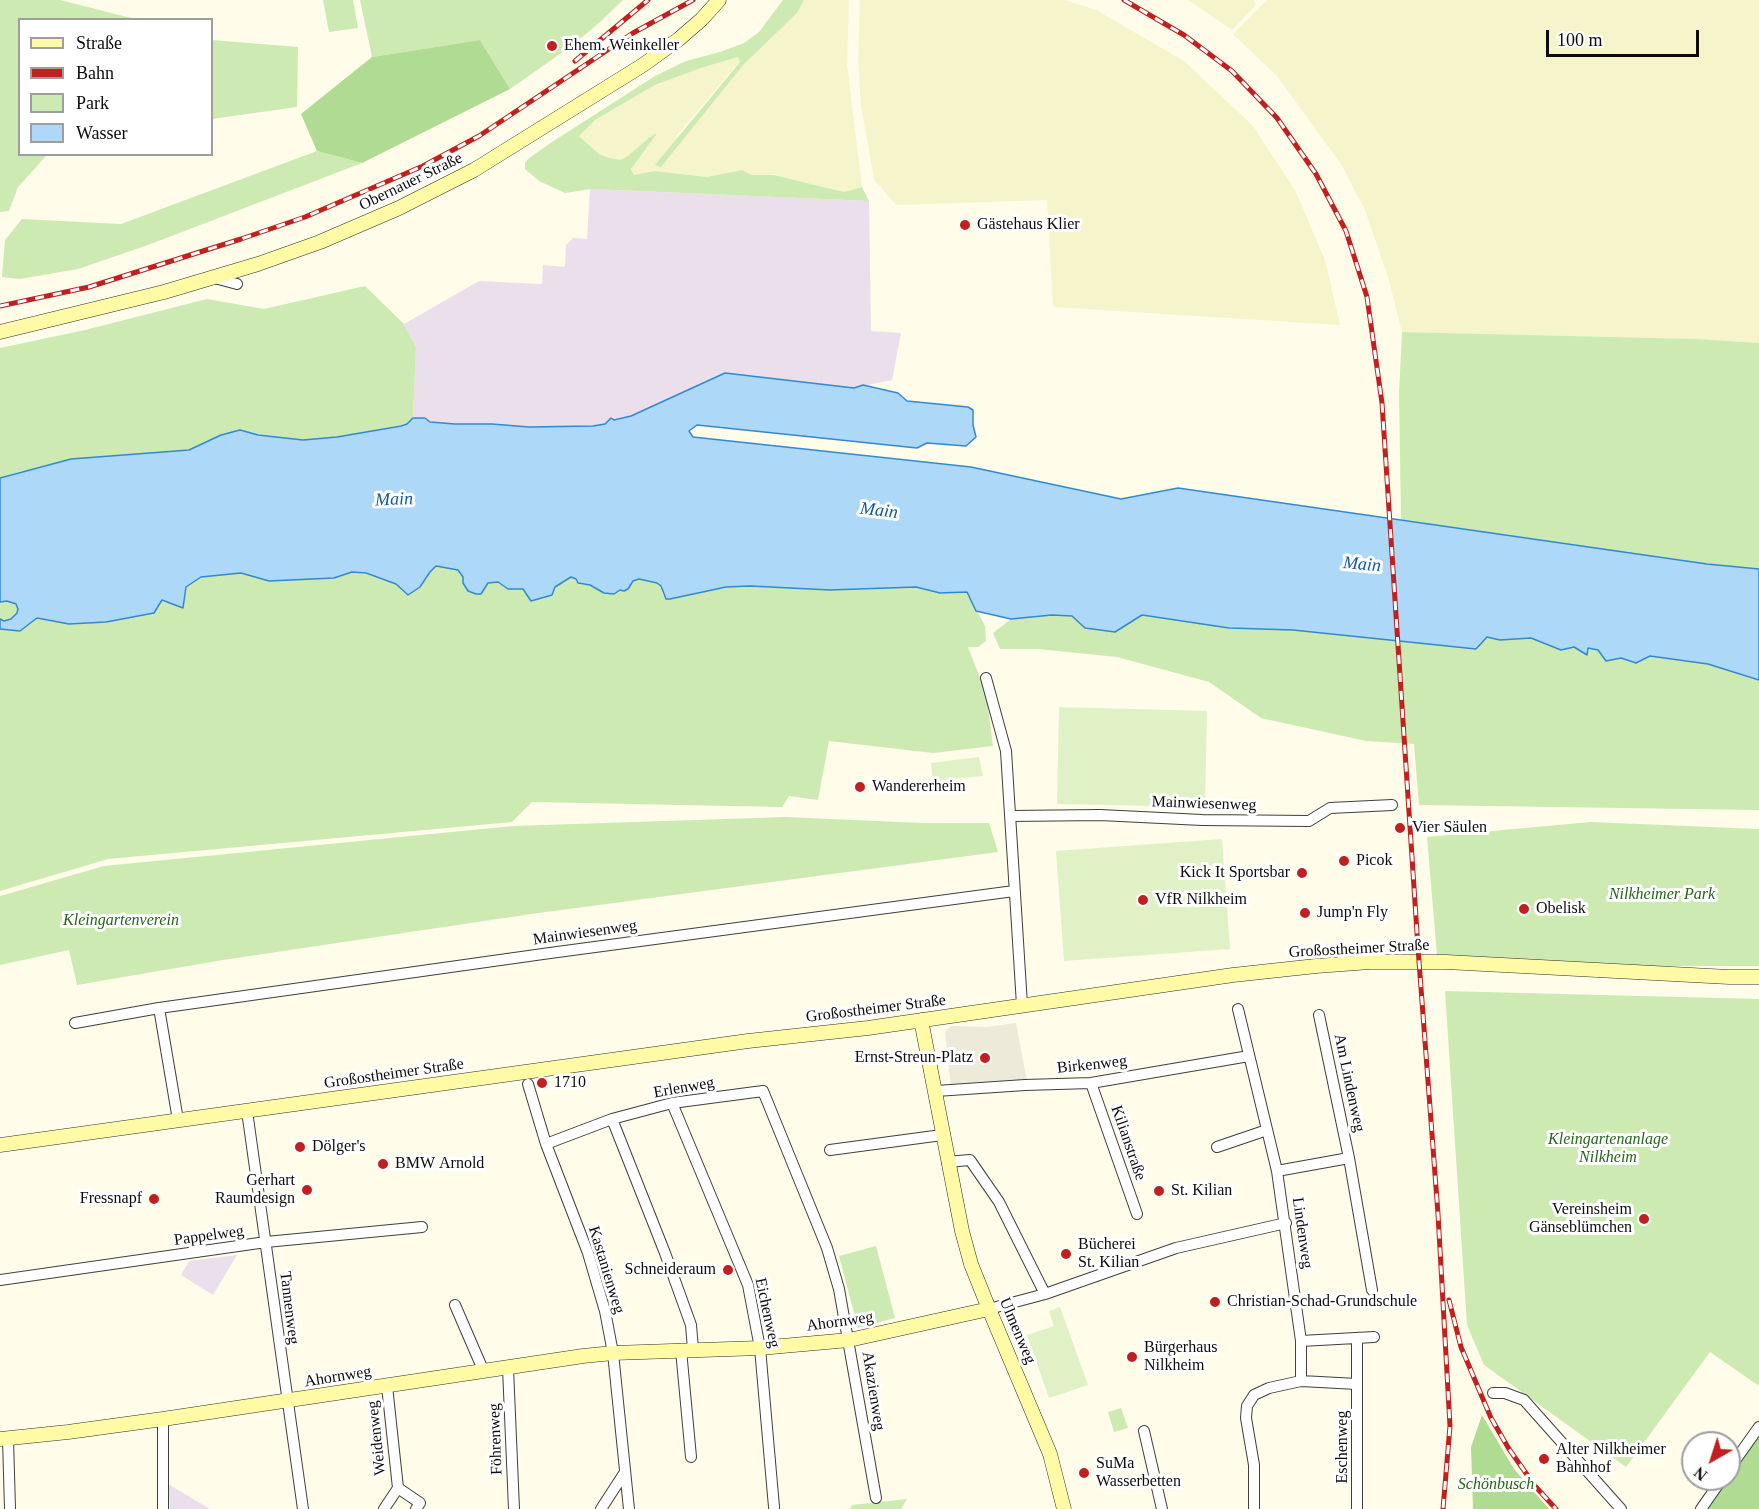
<!DOCTYPE html>
<meta charset="utf-8">
<style>
body{margin:0}
#map{position:relative;width:1759px;height:1509px;overflow:hidden;background:#fffcea;font-family:"Times New Roman",serif}
canvas{display:block}
.legend{position:absolute;left:18px;top:18px;width:195px;height:138px;box-sizing:border-box;background:#fff;border:2px solid #9e9e9e;margin:0;padding:8px 10px;list-style:none;font-size:18px;color:#0c0c0c}
.legend li{display:flex;align-items:center;gap:12px;height:30px}
.legend b{width:30px;border:2px solid #9e9e9e}
.north{position:absolute;left:1681px;top:1431px;width:60px;height:60px;box-sizing:border-box;background:#fff;border:2px solid #9e9e9e;border-radius:50%;rotate:219deg;font-size:16px;font-weight:700;line-height:24px;text-align:center;color:#0c0c0c}
.north::after{content:'';display:block;margin:auto;width:21px;height:27px;background:#c0201f;clip-path:polygon(50% 0,100% 100%,50% 72%,0 100%)}
.scale{position:absolute;left:1546px;top:30px;width:153px;height:27px;box-sizing:border-box;border:3px solid #0c0c0c;border-top:0;padding-left:8px;font-size:18px;line-height:21px;white-space:nowrap;color:#0c0c0c;-webkit-text-stroke:4px #fff;paint-order:stroke}
</style>
<div id="map">
<canvas width="1759" height="1509"></canvas>
<ul class="legend">
<li><b style="height:8px;background:#fffaa5"></b>Straße</li>
<li><b style="height:8px;background:#c0201f"></b>Bahn</li>
<li><b style="height:16px;background:#cdeab3"></b>Park</li>
<li><b style="height:16px;background:#add8f8"></b>Wasser</li>
</ul>
<div class="north">N</div>
<div class="scale">100 m</div>
</div>
<script>
const g = document.querySelector('canvas').getContext('2d');
g.lineJoin = 'round';
function paint(path, color) { g.fillStyle = color; g.fill(path, 'evenodd'); }
const poly = rows => new Path2D(rows.map(r => 'M' + r).join(''));
function strokePath(path, color, width, dash) { g.strokeStyle = color; g.lineWidth = width; g.lineCap = dash ? 'butt' : 'round'; g.setLineDash(dash || []); g.stroke(path); }
function drawText(font, color, halo, rows, align = 'center') {
  g.font = font + ' "Times New Roman",serif'; g.lineWidth = 6; g.setLineDash([]); g.textBaseline = 'middle'; g.strokeStyle = halo; g.fillStyle = color; for (const [text, x, y, turn = 0] of rows) {
    g.save(); g.translate(x, y); g.rotate((+turn || 0) * Math.PI / 180); g.textAlign = isNaN(turn) ? turn : align; if (halo) g.strokeText(text, 0, 0); g.fillText(text, 0, 0); g.restore();
  }
}
paint(poly([
 [590,189,869,201,871,331,901,333,892,380,854,388,725,373,631,416,614,420,611,418,605,424,582,428,459,424,430,422,425,418,413,418,416,347,404,324,479,281,542,284,543,265,565,267,566,245,573,238,587,239],
 [237,1255,213,1295,181,1275,189,1261],
 [168,1484,210,1509,170,1509]
]), '#eadfeb');
paint(poly([
 [804,0,849,0,847,64,862,187,844,192,774,175,752,175,742,170,707,177,654,171,634,175,631,169,642,153,621,160,609,158,599,154,578,135,595,120,655,85,701,68,738,57,740,61,673,140,690,128,743,65,797,13],
 [860,0,1064,0,1096,10,1184,61,1253,126,1295,190,1325,260,1340,325,1053,307,1047,200,896,205,874,179,861,106,858,59],
 [1188,0,1254,0,1256,5,1232,30],
 [1267,0,1759,0,1759,343,1697,339,1402,332,1388,277,1365,210,1341,164,1277,76,1233,34]
]), '#f5f4ca');
paint(poly([
 [0,0,60,0,135,19,20,20,20,154,47,155,18,187,9,211,0,212],
 [323,0,353,0,358,28,329,32],
 [360,0,623,0,599,23,570,47,510,89,480,40,372,57],
 [783,0,804,0,797,13,743,65,661,167,655,165,740,62,738,57,701,68,655,85,595,120,579,136,599,154,609,158,621,160,628,156,650,137,657,133,634,165,631,169,634,175,654,171,707,177,742,170,752,175,774,175,844,192,862,187,869,201,591,189,565,193,539,181,525,169,525,163,528,159,549,144,655,76,686,61,720,52,744,43,759,32],
 [212,40,298,47,297,107,212,119],
 [317,151,362,163,148,245,78,269,20,279,2,277,5,240,22,219,121,224],
 [365,286,404,324,416,347,413,418,407,424,337,437,303,440,258,435,240,430,221,435,189,450,110,457,18,472,0,478,0,348,85,330,207,299,264,309],
 [1402,332,1697,339,1759,343,1759,569,1707,564,1401,520,1399,393],
 [436,566,458,570,463,577,463,583,468,591,475,594,481,594,488,583,498,582,508,589,523,589,532,601,552,595,555,587,571,577,583,585,590,585,604,593,614,594,620,590,628,589,633,581,639,579,657,583,661,586,663,595,669,599,726,587,750,586,830,590,916,587,940,593,967,592,985,626,986,641,978,647,968,647,986,693,993,746,933,753,829,741,818,800,789,796,782,807,532,802,512,822,108,859,0,891,0,629,20,631,37,618,69,624,106,622,154,613,162,599,186,587,201,577,241,573,269,581,334,578,352,572,366,574,396,584,404,593,426,580,430,572],
 [7,601,16,604,18,609,17,613,11,619,4,621,0,619,0,602],
 [1052,615,1072,616,1085,628,1115,632,1142,615,1229,628,1293,630,1476,649,1487,637,1500,640,1531,638,1561,650,1574,647,1587,654,1587,648,1598,650,1606,661,1621,658,1636,663,1650,656,1708,664,1759,680,1759,810,1419,805,1414,744,1366,741,1261,718,1209,682,1117,657,1038,649,1000,649,993,633,1011,619],
 [786,817,922,823,989,823,998,852,531,914,223,960,77,985,69,950,0,965,0,896,104,866,513,826],
 [1591,822,1759,829,1759,966,1656,966,1437,955,1427,837],
 [1445,991,1759,999,1759,1386,1710,1352,1626,1467,1484,1365,1467,1325],
 [876,1246,895,1318,858,1328,839,1256],
 [1121,1408,1128,1428,1114,1432,1108,1412],
 [907,1499,901,1509,850,1509,852,1505]
]), '#cdeab3');
paint(poly([
 [480,40,510,89,362,163,317,151,301,114,372,57],
 [1482,1415,1514,1469,1549,1509,1473,1509,1471,1447],
 [1759,1431,1759,1509,1705,1509,1726,1479,1729,1479,1729,1474]
]), '#afdb92');
paint(poly([
 [1059,707,1207,711,1205,807,1057,804],
 [979,757,983,776,941,780,933,785,931,763],
 [1222,839,1230,949,1064,961,1056,851],
 [1060,1307,1088,1385,1049,1398,1027,1335,1054,1326,1049,1311]
]), '#dff1c5');
paint(poly([
 [1016,1023,1027,1081,951,1087,945,1034,946,1030,951,1026,987,1027]
]), '#eeeada');
const water = poly([
 [725,373,854,388,863,385,898,393,907,401,968,407,973,410,973,425,976,437,966,446,927,443,917,448,697,425,689,431,693,437,971,467,1121,499,1178,488,1707,564,1759,569,1759,680,1708,664,1650,656,1636,663,1621,658,1606,661,1598,650,1588,648,1587,655,1574,647,1561,650,1531,638,1500,640,1487,637,1476,649,1293,630,1229,628,1142,615,1115,632,1085,628,1072,616,1052,615,1011,619,976,611,967,592,940,593,916,587,830,590,750,586,726,587,670,599,666,599,661,586,657,583,639,579,633,581,628,589,624,591,620,590,614,594,604,593,590,585,578,583,576,579,571,577,555,587,552,595,531,601,523,589,508,589,498,582,488,583,481,594,476,594,468,591,463,583,463,577,458,570,436,566,430,572,420,587,408,595,396,584,366,573,352,572,334,578,269,581,241,573,201,577,186,587,183,608,162,600,154,613,106,622,69,624,37,618,20,631,0,629,0,619,4,621,11,619,17,613,18,609,16,604,7,601,0,602,0,478,71,459,189,450,221,435,240,430,258,435,303,440,337,437,401,426,407,424,413,418,425,418,430,422,455,424,492,424,529,427,593,426,605,424,611,418,614,420,631,416,725,373]
]);
paint(water, '#add8f8');
strokePath(water, '#3289d2', 1.5);
const street = poly([
 [211,277,237,284],
 [986,678,1006,751,1022,1005],
 [1011,816,1100,815,1202,820,1309,821,1330,808,1392,805],
 [159,1008,178,1120],
 [1238,1009,1277,1171,1301,1341,1301,1381],
 [1319,1015,1349,1158],
 [75,1023,159,1008,550,953,1014,891],
 [1091,1083,1137,1214],
 [528,1084,546,1144,588,1253,605,1311,613,1353,629,1509],
 [936,1091,1025,1085,1091,1083,1249,1056],
 [672,1103,748,1285,760,1348,774,1507],
 [247,1111,303,1509],
 [612,1119,665,1253,691,1325,693,1349],
 [546,1144,612,1119,672,1103,763,1091,827,1248,839,1289,876,1498],
 [1217,1147,1267,1130],
 [830,1150,942,1135],
 [947,1162,970,1160,999,1202,1045,1294],
 [1277,1171,1349,1158,1372,1290],
 [0,1280,266,1242,422,1227],
 [455,1305,484,1372],
 [989,1309,1045,1294,1176,1248,1286,1223],
 [1357,1338,1357,1509],
 [1301,1341,1374,1337],
 [681,1350,691,1457],
 [508,1368,514,1509],
 [1493,1393,1505,1393,1524,1400,1621,1509],
 [163,1419,163,1509],
 [1144,1431,1162,1509],
 [8,1439,10,1509],
 [1729,1469,1759,1427],
 [398,1488,420,1503,416,1509],
 [384,1509,398,1488,387,1386],
 [601,1509,625,1472],
 [1254,1509,1254,1465,1246,1418,1247,1406,1254,1395,1269,1388,1301,1381,1357,1384],
 [1701,1509,1722,1479]
]);
const secondary = poly([
 [0,332,164,292,258,264,320,242,399,208,474,170,643,65,679,39,702,19,719,0],
 [921,1020,962,1231,971,1264,989,1309,1050,1454,1064,1509],
 [0,1145,748,1041,868,1028,1233,975,1316,966,1370,962,1446,962,1729,977,1759,977],
 [0,1439,68,1432,163,1419,583,1356,613,1353,760,1348,849,1340,989,1309]
]);
strokePath(street, '#3f3f3f', 12);
strokePath(secondary, '#2e2e2e', 15);
strokePath(street, '#fff', 10);
strokePath(secondary, '#fffaa5', 14);
const rail = poly([
 [1124,0,1184,35,1232,71,1277,118,1316,174,1346,231,1367,297,1382,403,1418,948,1438,1214,1450,1426,1443,1509],
 [575,61,648,0],
 [0,306,89,287,241,239,305,217,423,166,479,136,633,33,693,0],
 [1449,1300,1461,1347,1491,1418,1509,1449,1535,1486,1556,1509]
]);
strokePath(rail, '#c0201f', 5);
strokePath(rail, '#fff', 3, [9]);
for (const [x, y, r, color] of [
 [552,46,6,"#c0201f"],
 [965,225,6,"#c0201f"],
 [860,787,6,"#c0201f"],
 [1400,828,6,"#c0201f"],
 [1344,861,6,"#c0201f"],
 [1302,873,6,"#c0201f"],
 [1143,900,6,"#c0201f"],
 [1524,909,6,"#c0201f"],
 [1305,913,6,"#c0201f"],
 [985,1058,6,"#c0201f"],
 [542,1083,6,"#c0201f"],
 [300,1147,6,"#c0201f"],
 [383,1164,6,"#c0201f"],
 [307,1190,6,"#c0201f"],
 [1159,1191,6,"#c0201f"],
 [154,1199,6,"#c0201f"],
 [1644,1219,6,"#c0201f"],
 [1066,1254,6,"#c0201f"],
 [728,1270,6,"#c0201f"],
 [1215,1302,6,"#c0201f"],
 [1132,1357,6,"#c0201f"],
 [1544,1459,6,"#c0201f"],
 [1084,1473,6,"#c0201f"]
]) { const dot = new Path2D(); dot.arc(x, y, r, 0, 2 * Math.PI); g.fillStyle = color; g.fill(dot); strokePath(dot, '#fff', 2); }
drawText('16px', '#0c0c0c', '#fff', [
 ["Ehem. Weinkeller",564,46],
 ["Gästehaus Klier",977,225],
 ["Wandererheim",872,787],
 ["Vier Säulen",1412,828],
 ["Picok",1356,861],
 ["Kick It Sportsbar",1290,873,"right"],
 ["VfR Nilkheim",1155,900],
 ["Obelisk",1536,909],
 ["Jump'n Fly",1317,913],
 ["Ernst-Streun-Platz",973,1058,"right"],
 ["1710",554,1083],
 ["Dölger's",312,1147],
 ["BMW Arnold",395,1164],
 ["Gerhart",295,1181,"right"],
 ["Raumdesign",295,1199,"right"],
 ["St. Kilian",1171,1191],
 ["Fressnapf",142,1199,"right"],
 ["Vereinsheim",1632,1210,"right"],
 ["Gänseblümchen",1632,1228,"right"],
 ["Bücherei",1078,1245],
 ["St. Kilian",1078,1263],
 ["Schneideraum",716,1270,"right"],
 ["Christian-Schad-Grundschule",1227,1302],
 ["Bürgerhaus",1144,1348],
 ["Nilkheim",1144,1366],
 ["Alter Nilkheimer",1556,1450],
 ["Bahnhof",1556,1468],
 ["SuMa",1096,1464],
 ["Wasserbetten",1096,1482]
], 'left');
drawText('16px', '#0c0c0c', '#fff', [
 ["Obernauer Straße",411,182,-26],
 ["Mainwiesenweg",1204,804,2],
 ["Mainwiesenweg",585,933,-8],
 ["Großostheimer Straße",1359,949,-3],
 ["Großostheimer Straße",876,1009,-7],
 ["Birkenweg",1092,1065,-6],
 ["Großostheimer Straße",394,1074,-8],
 ["Am Lindenweg",1349,1083,78],
 ["Erlenweg",684,1088,-10],
 ["Kilianstraße",1128,1143,71],
 ["Lindenweg",1302,1233,82],
 ["Pappelweg",209,1236,-8],
 ["Kastanienweg",606,1270,73],
 ["Tannenweg",289,1308,83],
 ["Eichenweg",767,1313,78],
 ["Ahornweg",840,1322,-8],
 ["Ulmenweg",1017,1331,67],
 ["Ahornweg",338,1377,-9],
 ["Akazienweg",873,1391,81],
 ["Weidenweg",377,1438,-96],
 ["Föhrenweg",496,1439,-92],
 ["Eschenweg",1343,1447,-90]
]);
drawText('italic 16px', '#26651a', '#fff', [
 ["Nilkheimer Park",1662,895],
 ["Kleingartenverein",121,921],
 ["Kleingartenanlage",1608,1140],
 ["Nilkheim",1608,1158],
 ["Schönbusch",1496,1485]
]);
drawText('italic 18px', '#115aa1', '#fff', [
 ["Main",394,500,-2],
 ["Main",879,511,7],
 ["Main",1362,565,5]
]);
</script>
